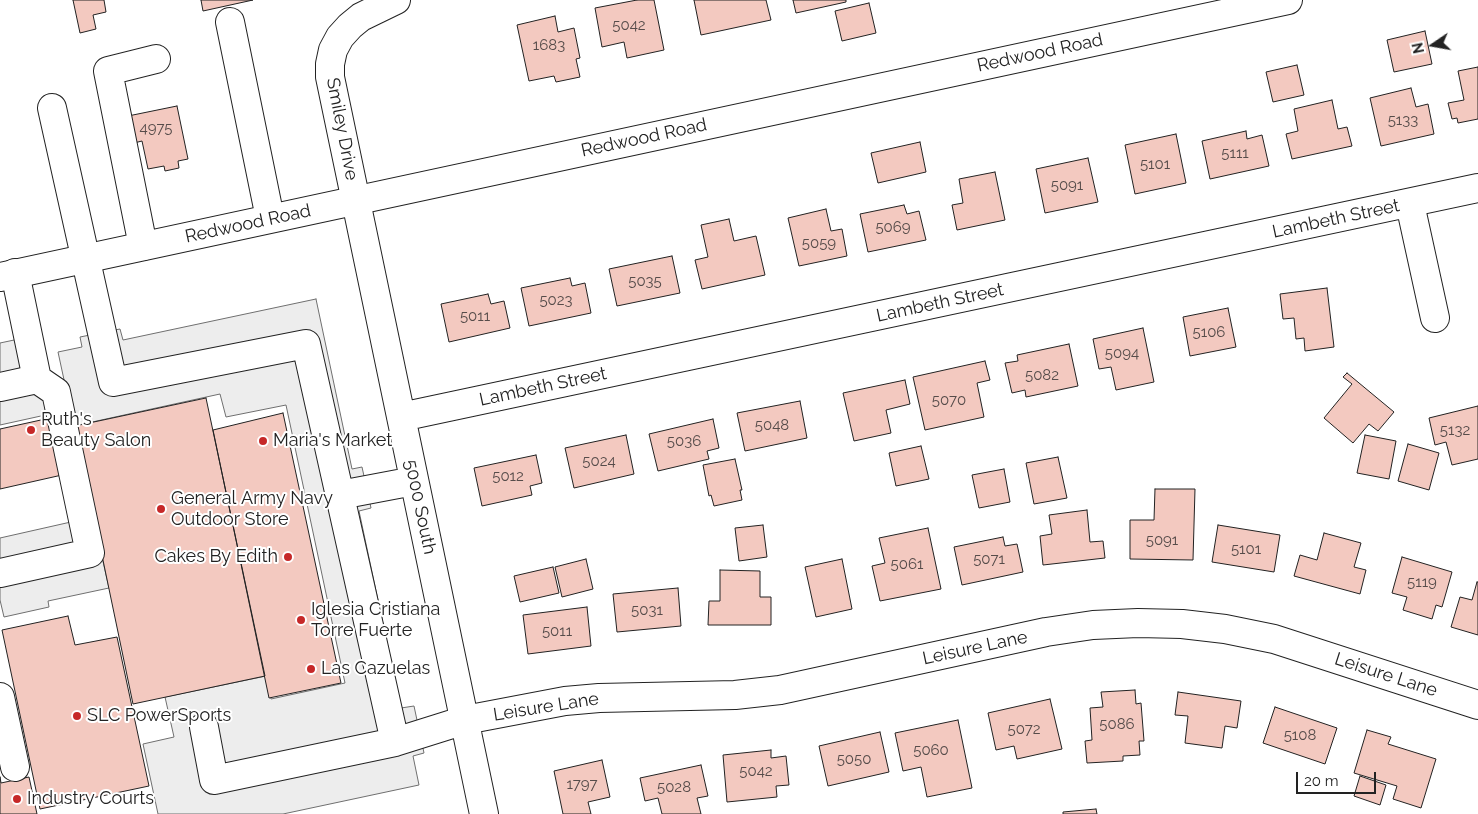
<!DOCTYPE html>
<style>
body{margin:0}
#map{position:relative;width:1478px;height:814px;overflow:hidden;background:#fff;font-family:Raleway,sans-serif}
canvas{display:block}
.north{position:absolute;left:1408px;top:20px;width:50px;height:50px;-webkit-text-stroke:4px #fff;paint-order:stroke;rotate:258deg;font-size:14px;font-weight:700;line-height:20px;text-align:center;color:#222}
.north::after{content:'';display:block;margin:auto;width:18px;height:22px;background:#222;clip-path:polygon(50% 0,100% 100%,50% 72%,0 100%)}
.scale{position:absolute;left:1296px;top:772px;width:80px;height:22px;box-sizing:border-box;border:2px solid #222;border-top:0;padding-left:6px;font-size:15px;line-height:18px;white-space:nowrap;color:#222;-webkit-text-stroke:4px #fff;paint-order:stroke}
</style>
<div id="map">
<canvas width="1478" height="814"></canvas>
<div class="north">N</div>
<div class="scale">20 m</div>
</div>
<script>
const g = document.querySelector('canvas').getContext('2d');
g.lineJoin = 'round';
function paint(path, color) { g.fillStyle = color; g.fill(path, 'evenodd'); }
const poly = rows => new Path2D(rows.map(r => 'M' + r).join(''));
function strokePath(path, color, width, dash) { g.strokeStyle = color; g.lineWidth = width; g.lineCap = dash ? 'butt' : 'round'; g.setLineDash(dash || []); g.stroke(path); }
function drawText(font, color, halo, rows, align = 'center') {
  g.font = font + ' Raleway,sans-serif'; g.lineWidth = 4; g.setLineDash([]); g.textBaseline = 'middle'; g.strokeStyle = halo; g.fillStyle = color; for (const [text, x, y, turn = 0] of rows) {
    g.save(); g.translate(x, y); g.rotate((+turn || 0) * Math.PI / 180); g.textAlign = isNaN(turn) ? turn : align; if (halo) g.strokeText(text, 0, 0); g.fillText(text, 0, 0); g.restore();
  }
}
const parking = poly([
 [316,299,352,469,362,467,371,508,359,511,401,708,414,706,424,753,413,756,419,785,283,814,158,814,143,744,174,737,165,697,266,676,271,699,345,683,286,405,226,417,220,394,74,426,58,352,82,347,80,337,120,329,123,340,316,299],
 [33,336,50,414,0,425,0,343,33,336],
 [93,517,109,588,48,601,49,607,4,617,0,600,0,538,93,517]
]);
paint(parking, '#ededed');
strokePath(parking, '#6f6f6f', 1);
const building = poly([
 [73,0,104,0,106,12,93,15,96,29,80,33,73,0],
 [201,0,253,0,203,11,201,0],
 [637,0,654,0,664,50,627,58,624,42,602,47,595,8,637,0],
 [694,0,766,0,771,20,701,35,694,0],
 [793,0,846,0,846,2,796,13,793,0],
 [869,3,876,33,842,41,835,11,869,3],
 [555,16,558,32,574,28,580,58,576,59,580,77,556,82,554,76,529,81,517,25,555,16],
 [1425,31,1432,64,1394,72,1387,40,1425,31],
 [1297,65,1304,95,1273,102,1266,72,1297,65],
 [1478,67,1478,119,1458,123,1457,118,1452,119,1448,103,1464,100,1458,71,1478,67],
 [1411,88,1416,107,1428,104,1434,134,1381,146,1370,98,1411,88],
 [1332,100,1338,129,1347,127,1352,146,1292,159,1286,134,1298,131,1294,109,1332,100],
 [177,106,188,159,178,161,179,168,165,171,164,166,148,169,142,141,134,143,128,116,177,106],
 [1246,131,1247,139,1262,135,1269,166,1210,179,1202,141,1246,131],
 [1176,134,1186,183,1135,194,1125,145,1176,134],
 [920,142,926,172,878,183,871,153,920,142],
 [1088,158,1098,202,1045,213,1036,169,1088,158],
 [995,172,1005,220,957,230,952,205,963,203,959,179,995,172],
 [904,205,907,214,919,211,926,240,868,252,860,214,904,205],
 [826,209,831,231,842,229,847,256,799,266,788,218,826,209],
 [729,219,734,241,756,236,765,275,702,289,695,260,708,257,701,225,729,219],
 [672,256,680,293,617,306,609,269,672,256],
 [570,278,572,286,585,283,591,313,529,326,521,288,570,278],
 [1327,288,1334,347,1305,351,1304,338,1296,339,1294,318,1283,319,1280,294,1327,288],
 [488,294,491,304,504,301,510,328,449,342,441,304,488,294],
 [1228,308,1236,347,1190,356,1183,317,1228,308],
 [1143,328,1154,382,1116,390,1111,367,1099,369,1093,339,1143,328],
 [1069,344,1078,386,1026,397,1025,390,1012,393,1005,363,1018,361,1017,355,1069,344],
 [985,361,990,380,977,383,984,417,925,430,913,377,985,361],
 [1347,373,1394,412,1378,431,1369,424,1353,443,1324,418,1352,384,1343,377,1347,373],
 [905,380,910,404,886,410,891,433,854,441,843,393,905,380],
 [206,398,265,676,133,704,75,426,206,398],
 [800,401,807,438,745,451,737,413,800,401],
 [1478,406,1478,459,1452,465,1446,442,1435,445,1429,418,1478,406],
 [283,413,341,683,269,698,213,430,283,413],
 [50,418,62,475,0,489,0,429,50,418],
 [713,419,719,448,707,451,709,459,658,471,649,434,713,419],
 [626,435,634,474,574,488,565,448,626,435],
 [1365,435,1396,441,1389,479,1357,473,1365,435],
 [1408,444,1439,453,1429,490,1398,481,1408,444],
 [921,446,929,479,896,486,889,453,921,446],
 [536,455,542,483,530,486,532,495,482,506,474,468,536,455],
 [1058,457,1067,498,1034,504,1026,463,1058,457],
 [735,459,742,490,740,490,742,500,714,506,711,495,709,496,703,465,735,459],
 [1004,469,1010,502,979,508,972,475,1004,469],
 [1155,489,1195,489,1193,560,1130,559,1130,520,1154,520,1155,489],
 [1087,510,1090,542,1103,541,1105,558,1043,565,1040,536,1052,534,1049,515,1087,510],
 [763,525,767,557,739,561,735,528,763,525],
 [1218,525,1280,535,1274,572,1212,562,1218,525],
 [928,528,941,589,880,601,872,566,885,563,879,538,928,528],
 [1324,533,1361,543,1354,567,1366,570,1360,594,1294,576,1300,555,1317,560,1324,533],
 [1003,537,1005,546,1017,544,1023,572,962,585,954,547,1003,537],
 [1402,557,1452,572,1442,607,1436,605,1432,619,1403,610,1407,597,1392,593,1402,557],
 [586,559,593,589,562,597,555,567,586,559],
 [842,559,852,609,816,617,805,567,842,559],
 [553,567,559,593,520,602,514,576,553,567],
 [720,570,760,571,760,597,771,597,771,625,708,625,709,601,720,601,720,570],
 [1477,582,1478,582,1478,635,1451,627,1460,597,1472,600,1477,582],
 [678,588,681,626,617,632,613,594,678,588],
 [587,607,591,646,528,654,523,615,587,607],
 [68,616,75,645,117,637,149,786,40,809,2,630,68,616],
 [1135,690,1136,704,1141,703,1144,741,1139,741,1140,755,1123,756,1123,761,1087,763,1085,741,1092,740,1090,708,1103,707,1101,692,1135,690],
 [1178,692,1241,701,1237,728,1225,726,1222,748,1185,743,1188,716,1175,715,1178,692],
 [1050,699,1062,749,1017,759,1014,746,996,750,988,713,1050,699],
 [1275,707,1337,728,1325,764,1263,743,1275,707],
 [958,720,972,788,927,797,921,767,903,771,895,733,958,720],
 [1367,730,1391,737,1388,744,1436,759,1421,808,1393,799,1397,786,1354,773,1367,730],
 [880,732,889,772,828,786,819,746,880,732],
 [771,750,771,758,786,756,789,785,776,786,777,797,727,802,723,755,771,750],
 [602,760,610,797,588,802,591,814,563,814,554,771,602,760],
 [701,765,708,796,697,798,701,814,662,814,658,798,645,801,640,778,701,765],
 [1360,776,1386,785,1380,805,1354,796,1360,776],
 [0,777,1,783,29,777,37,814,0,814,0,777],
 [1096,809,1097,814,1063,814,1063,812,1096,809]
]);
paint(building, '#f3c9c0');
strokePath(building, '#222', 1);
const minor = poly([
 [396,0,361,17,350,26,340,37,333,50,330,64,330,77,484,814],
 [230,22,270,218],
 [52,108,113,382,306,344,395,742],
 [1410,204,1435,318],
 [143,246,108,71,156,59],
 [0,387,37,379,15,273],
 [401,417,1478,188],
 [340,495,414,481],
 [0,573,90,553,56,392,37,379],
 [0,697,15,767],
 [204,727,214,780,395,742,465,720,565,701,599,698,735,695,780,690,1046,632,1093,625,1138,623,1182,624,1225,629,1274,639,1478,705]
]);
const major = poly([
 [0,277,1288,0]
]);
strokePath(minor, '#222', 30);
strokePath(major, '#222', 30);
strokePath(minor, '#fff', 28);
strokePath(major, '#fff', 28);
for (const [x, y, r, color] of [
 [31,430,5,"#c62828"],
 [263,441,5,"#c62828"],
 [161,509,5,"#c62828"],
 [288,557,5,"#c62828"],
 [301,620,5,"#c62828"],
 [311,669,5,"#c62828"],
 [77,716,5,"#c62828"],
 [17,799,5,"#c62828"]
]) { const dot = new Path2D(); dot.arc(x, y, r, 0, 2 * Math.PI); g.fillStyle = color; g.fill(dot); strokePath(dot, '#fff', 2); }
drawText('15px', '#564c4a', null, [
 ["5042",629,25],
 ["1683",549,45],
 ["5133",1403,120],
 ["4975",156,128],
 ["5111",1235,153],
 ["5101",1155,164],
 ["5091",1067,185],
 ["5069",893,227],
 ["5059",819,243],
 ["5035",645,281],
 ["5023",556,300],
 ["5011",475,316],
 ["5106",1209,332],
 ["5094",1122,353],
 ["5082",1042,375],
 ["5070",949,400],
 ["5048",772,425],
 ["5132",1455,430],
 ["5036",684,441],
 ["5024",599,461],
 ["5012",508,476],
 ["5091",1162,540],
 ["5101",1246,549],
 ["5071",989,559],
 ["5061",907,564],
 ["5119",1422,582],
 ["5031",647,610],
 ["5011",557,631],
 ["5086",1117,724],
 ["5072",1024,729],
 ["5108",1300,735],
 ["5060",931,750],
 ["5050",854,759],
 ["5042",756,771],
 ["1797",582,784],
 ["5028",674,787]
]);
drawText('18px', '#222', '#fff', [
 ["Redwood Road",1040,53,-12],
 ["Smiley Drive",342,129,79],
 ["Redwood Road",644,138,-12],
 ["Lambeth Street",1336,219,-12],
 ["Redwood Road",248,224,-12],
 ["Lambeth Street",940,303,-12],
 ["Lambeth Street",543,387,-12],
 ["5000 South",420,507,78],
 ["Leisure Lane",975,648,-12],
 ["Leisure Lane",1386,675,18],
 ["Leisure Lane",546,707,-9]
]);
drawText('18px', '#222', '#fff', [
 ["Ruth's",41,420],
 ["Beauty Salon",41,441],
 ["Maria's Market",273,441],
 ["General Army Navy",171,499],
 ["Outdoor Store",171,520],
 ["Cakes By Edith",278,557,"right"],
 ["Iglesia Cristiana",311,610],
 ["Torre Fuerte",311,631],
 ["Las Cazuelas",321,669],
 ["SLC PowerSports",87,716],
 ["Industry Courts",27,799]
], 'left');
</script>
